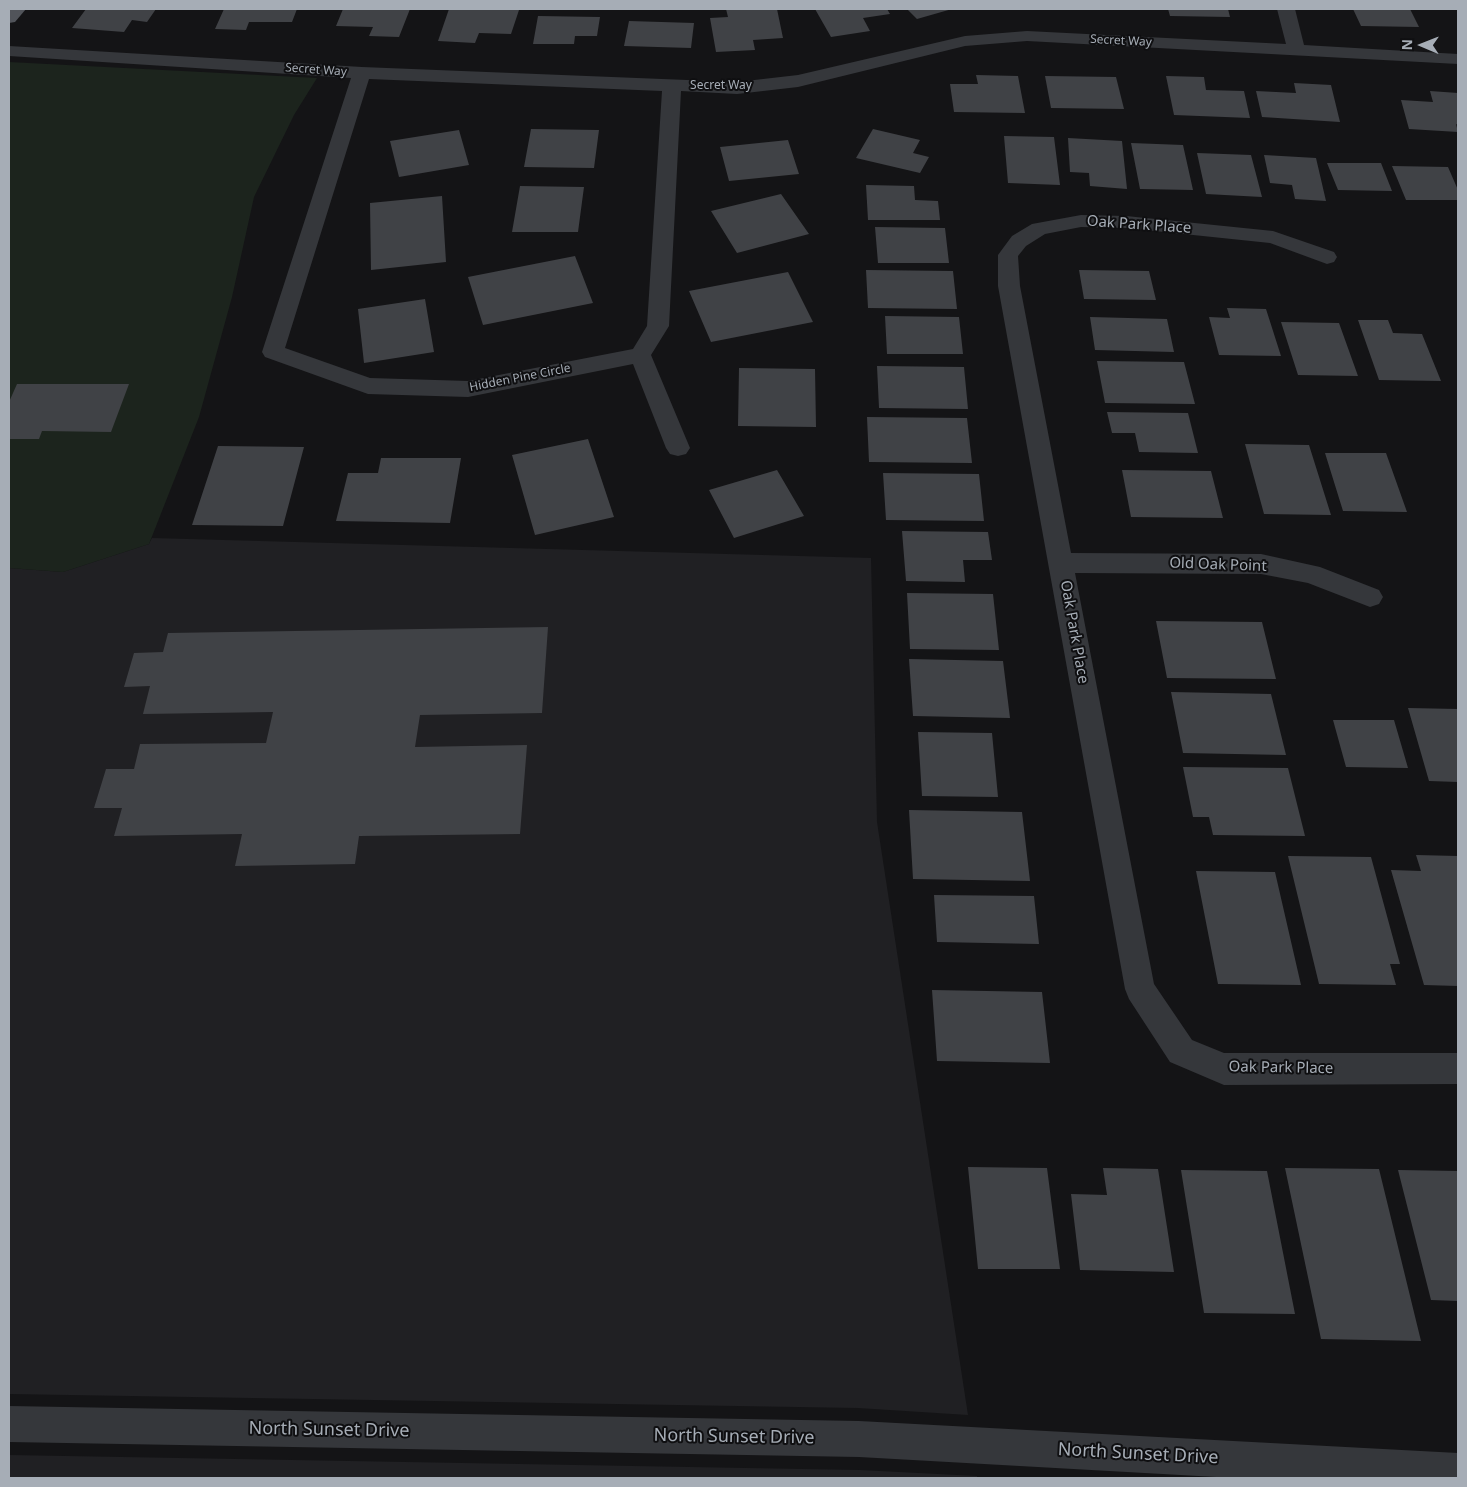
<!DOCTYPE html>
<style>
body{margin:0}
#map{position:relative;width:1467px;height:1487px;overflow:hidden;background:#141416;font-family:"Noto Sans",sans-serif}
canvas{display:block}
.frame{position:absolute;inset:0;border:10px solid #a6adb6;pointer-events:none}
.north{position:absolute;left:1397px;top:20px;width:50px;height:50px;-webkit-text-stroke:4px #0f0f11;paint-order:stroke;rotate:271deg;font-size:14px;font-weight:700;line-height:20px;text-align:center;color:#a6adb6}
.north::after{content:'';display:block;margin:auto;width:18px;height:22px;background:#a6adb6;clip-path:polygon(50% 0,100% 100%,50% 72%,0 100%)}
</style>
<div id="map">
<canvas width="1467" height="1487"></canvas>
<div class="frame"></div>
<div class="north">N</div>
</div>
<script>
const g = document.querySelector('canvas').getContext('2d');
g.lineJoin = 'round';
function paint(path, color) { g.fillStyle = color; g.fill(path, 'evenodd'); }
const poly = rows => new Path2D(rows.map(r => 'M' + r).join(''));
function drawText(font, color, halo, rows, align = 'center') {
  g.font = font + ' "Noto Sans",sans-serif'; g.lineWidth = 4; g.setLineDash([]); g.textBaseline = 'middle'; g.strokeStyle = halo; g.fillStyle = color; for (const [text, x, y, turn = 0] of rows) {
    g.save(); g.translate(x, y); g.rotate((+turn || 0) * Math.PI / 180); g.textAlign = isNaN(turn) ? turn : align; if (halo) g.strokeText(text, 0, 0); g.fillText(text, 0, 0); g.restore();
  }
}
paint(poly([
 [152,538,871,558,877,822,968,1415,858,1408,9,1394,9,568,63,572,149,544],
 [9,1455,860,1470,977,1476,977,1478,9,1478]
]), '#202023');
paint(poly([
 [9,62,317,78,294,115,254,197,232,297,199,417,149,544,63,572,9,568]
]), '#1c241d');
paint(poly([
 [86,9,156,9,147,22,132,20,124,32,72,28],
 [224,9,297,9,292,22,249,22,246,30,215,29],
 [343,9,410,9,399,37,369,36,373,27,336,26],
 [449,9,501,9,519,10,511,34,479,33,475,43,438,41],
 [726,9,777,9,783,38,753,40,755,50,716,52,710,18,728,17],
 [815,9,887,9,890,14,863,18,870,31,831,37],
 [907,9,952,9,917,19],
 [1168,9,1228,9,1230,17,1170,16],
 [1353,9,1410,9,1419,27,1361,26],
 [538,16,600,17,597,36,575,36,574,44,533,44],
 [629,21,694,23,691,48,624,46],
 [976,75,1018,76,1025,113,954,112,950,84,978,84],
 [1045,76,1116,77,1124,109,1051,108],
 [1166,76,1204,77,1206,90,1244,91,1250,118,1174,115],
 [1294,83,1331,85,1340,122,1262,117,1256,91,1296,93],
 [1430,91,1458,93,1458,125,1456,124,1458,132,1409,129,1401,100,1433,102],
 [531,129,599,130,594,168,524,167],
 [873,129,920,140,913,153,929,157,920,173,856,158],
 [459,130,469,165,399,177,390,141],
 [1004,136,1054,137,1060,185,1008,183],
 [1068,138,1122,141,1127,189,1090,186,1089,173,1070,172],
 [788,140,799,174,729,181,720,147],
 [1131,143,1183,145,1193,190,1140,189],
 [1197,153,1251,155,1262,197,1206,194],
 [1264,155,1316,158,1326,201,1295,199,1292,185,1270,183],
 [1327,163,1381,163,1392,191,1338,190],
 [1392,166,1448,167,1458,190,1458,200,1406,200],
 [866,185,914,186,915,200,938,201,940,220,868,220],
 [520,186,584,187,578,232,512,232],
 [781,194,809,234,737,253,711,211],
 [442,196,446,262,371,270,370,203],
 [875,227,945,228,949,263,878,263],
 [575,256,593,303,483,325,468,277],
 [866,270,953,271,957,309,868,308],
 [1079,270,1149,271,1156,300,1084,299],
 [788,272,813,322,711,342,689,291],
 [425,299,434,352,364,363,358,309],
 [1227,308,1266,309,1281,356,1219,355,1209,317,1230,318],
 [885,316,959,317,963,354,887,354],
 [1090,317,1167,319,1174,352,1095,350],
 [1358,320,1388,320,1393,333,1422,334,1441,381,1379,380],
 [1281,322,1339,323,1358,376,1298,375],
 [1097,361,1184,362,1195,404,1105,403],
 [877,366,964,367,968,409,879,408],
 [739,368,815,369,816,427,738,426],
 [17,384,129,384,111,432,42,431,39,439,9,439,9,402],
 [1107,412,1188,413,1198,453,1139,452,1135,433,1112,433],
 [867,417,967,418,972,463,869,462],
 [588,439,614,517,535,535,512,455],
 [1245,444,1309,445,1331,515,1264,514],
 [218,446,304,447,283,526,192,525],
 [1325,453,1386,453,1407,512,1343,511],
 [381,458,461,458,450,523,336,521,348,473,378,473],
 [777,470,804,516,734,538,709,490],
 [1122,470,1211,471,1223,518,1131,517],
 [883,473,979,474,984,521,886,520],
 [902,531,988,532,992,560,963,560,965,582,906,581],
 [907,593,993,594,999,650,910,649],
 [1156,621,1262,622,1276,679,1167,678],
 [548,627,542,713,420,715,415,747,527,745,520,834,359,836,355,864,235,866,242,834,114,836,122,808,94,808,106,769,134,769,140,744,266,743,273,712,143,714,150,686,124,687,134,653,163,652,168,633],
 [909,659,1003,661,1010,718,913,716],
 [1171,692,1271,694,1286,755,1183,753],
 [1408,708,1458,709,1458,782,1429,781],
 [1333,720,1394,720,1408,768,1346,767],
 [918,732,992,733,998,797,922,796],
 [1183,767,1288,768,1305,836,1213,835,1209,817,1193,817],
 [909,810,1022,812,1030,881,913,879],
 [1416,855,1458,856,1458,986,1424,985,1391,870,1421,871],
 [1288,856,1371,857,1400,964,1390,964,1396,985,1319,984],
 [1196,871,1275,872,1301,985,1218,984],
 [934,895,1034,896,1039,944,937,942],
 [932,990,1042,992,1050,1063,937,1061],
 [968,1167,1047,1168,1060,1269,978,1269],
 [1103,1168,1158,1169,1174,1272,1080,1270,1071,1194,1107,1195],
 [1285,1168,1379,1169,1421,1341,1321,1339],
 [1181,1170,1267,1171,1295,1314,1204,1313],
 [1398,1170,1458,1171,1458,1301,1431,1300]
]), '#404246');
paint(poly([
 [1277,9,1295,9,1304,45,1458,54,1458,64,1027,41,965,46,798,87,737,94,681,91,669,326,651,355,690,448,686,454,678,456,670,454,666,448,633,364,468,397,368,394,265,357,262,352,351,78,9,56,9,46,362,67,737,82,798,75,965,36,1027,31,1286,44,1277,9],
 [369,79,662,91,647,326,633,349,468,381,370,378,285,348,369,79],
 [1081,215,1126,216,1273,231,1334,252,1337,257,1334,262,1327,264,1270,243,1126,228,1081,227,1045,234,1026,246,1018,256,1020,286,1071,553,1261,554,1320,567,1379,590,1383,597,1379,604,1370,607,1308,583,1261,574,1075,573,1154,984,1192,1040,1224,1053,1458,1053,1458,1084,1224,1085,1170,1062,1129,999,1125,989,998,286,998,255,1012,236,1032,224,1081,215],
 [9,1406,859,1421,1458,1453,1458,1478,1234,1478,859,1457,9,1442,9,1406]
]), '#35373b');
paint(poly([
 [9,9,26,9,15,22,9,23,9,9]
]), '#51545a');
drawText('12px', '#a6adb6', '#0f0f11', [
 ["Secret Way",1121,41,3],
 ["Secret Way",316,70,4],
 ["Secret Way",721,86],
 ["Hidden Pine Circle",520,378,-11]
]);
drawText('15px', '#a6adb6', '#0f0f11', [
 ["Oak Park Place",1139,225,4],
 ["Old Oak Point",1218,565,2],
 ["Oak Park Place",1074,632,80],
 ["Oak Park Place",1281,1068,1]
]);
drawText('18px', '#a6adb6', '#0f0f11', [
 ["North Sunset Drive",329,1430,1],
 ["North Sunset Drive",734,1437,1],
 ["North Sunset Drive",1138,1454,3]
]);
</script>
